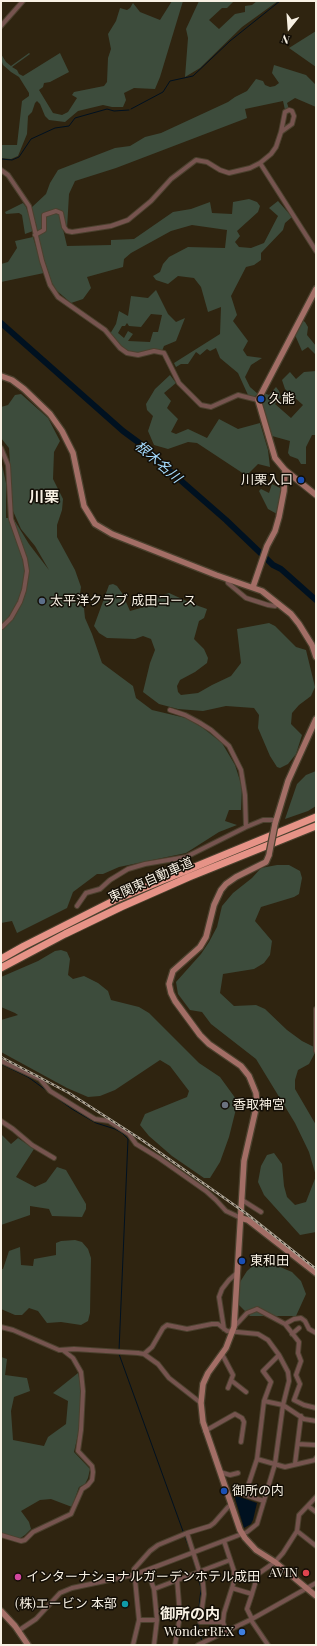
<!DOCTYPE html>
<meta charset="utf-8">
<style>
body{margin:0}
#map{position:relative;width:317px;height:1646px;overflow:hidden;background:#2f2410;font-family:"Playfair Display",serif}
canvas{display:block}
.frame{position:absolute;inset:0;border:2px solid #f8f1e4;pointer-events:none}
.north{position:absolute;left:269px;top:8px;width:40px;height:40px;-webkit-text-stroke:3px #130e06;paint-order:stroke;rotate:197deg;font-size:11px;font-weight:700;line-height:16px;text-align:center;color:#f8f1e4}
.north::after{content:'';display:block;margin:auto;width:14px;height:18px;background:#f8f1e4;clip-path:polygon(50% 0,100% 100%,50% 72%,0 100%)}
</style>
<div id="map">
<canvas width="317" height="1646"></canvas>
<div class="frame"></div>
<div class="north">N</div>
</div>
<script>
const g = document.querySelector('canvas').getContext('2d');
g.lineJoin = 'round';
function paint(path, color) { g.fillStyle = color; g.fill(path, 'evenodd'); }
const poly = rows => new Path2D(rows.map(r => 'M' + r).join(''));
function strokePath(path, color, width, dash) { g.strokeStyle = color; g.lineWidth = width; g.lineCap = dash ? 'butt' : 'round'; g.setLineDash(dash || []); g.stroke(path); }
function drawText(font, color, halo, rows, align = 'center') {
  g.font = font + ' "Playfair Display","Noto Sans JP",serif'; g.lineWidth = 3; g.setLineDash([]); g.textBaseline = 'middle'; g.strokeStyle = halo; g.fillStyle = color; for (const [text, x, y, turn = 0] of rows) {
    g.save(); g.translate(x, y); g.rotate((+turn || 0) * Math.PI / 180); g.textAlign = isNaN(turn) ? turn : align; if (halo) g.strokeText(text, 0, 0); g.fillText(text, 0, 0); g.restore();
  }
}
paint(poly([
 [172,1,183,1,160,77,155,89,134,88,124,93,126,100,123,107,112,107,103,105,78,111,65,122,49,120,45,116,40,104,37,101,35,103,32,112,28,116,27,134,18,156,11,159,1,158,1,145,17,145,22,101,29,96,29,93,19,77,11,72,3,65,1,59,1,54,6,62,11,66,29,53,30,54,12,67,17,70,19,74,23,76,60,53,69,72,50,82,44,83,43,87,39,90,53,113,62,115,68,112,77,98,72,95,74,92,104,86,107,82,108,58,111,49,108,34,116,21,120,8,127,10,130,8,133,3,140,12,160,20],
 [199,1,234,1,227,8,222,8,209,20,219,29,235,14,245,12,245,6,252,5,257,1,278,1,242,27,200,68,185,77,188,38,186,29],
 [316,31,316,67,289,48],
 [274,65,306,75,316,85,316,107,295,98,287,103,289,109,285,110,283,101,245,109,247,118,116,168,75,181,69,194,67,229,63,229,67,246,111,245,111,240,134,239,173,212,191,209,210,202,212,213,232,214,233,202,249,199,257,202,260,206,258,212,237,231,240,236,235,242,239,247,251,248,264,243,278,216,269,208,278,201,292,217,285,223,283,230,261,253,261,260,254,265,246,267,231,296,237,315,233,321,248,341,243,350,247,356,262,358,251,365,245,377,250,387,258,394,254,397,248,395,238,373,220,358,216,348,210,351,207,349,200,355,196,352,188,364,181,364,176,367,174,363,220,334,221,307,208,312,201,287,194,278,178,276,168,284,156,280,153,276,160,272,163,264,169,257,188,247,225,248,227,230,192,225,171,231,131,253,124,259,123,267,87,277,91,288,83,299,71,303,56,290,52,283,41,251,36,224,31,213,31,208,46,194,50,183,58,170,115,148,130,146,145,137,161,133,228,102,235,97,247,91,256,79,263,81,265,85,270,87,275,86,279,83,272,73],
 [23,203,26,207,33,227,33,231,25,234,22,215,19,213,6,214,5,212],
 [33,237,44,273,1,282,1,264,8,262,17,248,15,241],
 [156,290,168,314,176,322,185,318,176,341,164,346,162,351,153,349,138,353,128,352,123,349,110,334,116,324,119,311,128,316,131,296,148,298],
 [151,314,162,315,158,332,153,332,150,342,128,341,133,334,128,331,124,338,118,333,122,326,125,326,127,323,129,326,141,327],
 [302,320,305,322,308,327,307,335,316,346,316,355,308,347,302,351,295,335],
 [316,371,316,435,312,435,306,447,306,464,301,464,298,459,290,456,288,453,290,441,272,436,261,403,264,393,269,395,276,387,279,391,281,397,275,404,291,418,303,405,285,389,282,380,290,372,296,379,304,372],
 [170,375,176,383,164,393,171,401,167,408,178,419,171,432,176,434,188,429,207,438,219,419,238,429,260,423,268,450,270,467,258,464,248,474,244,474,197,443,188,442,168,449,154,445,148,431,153,416,147,410,146,404,155,389],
 [21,394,48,418,60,441,54,452,53,479,63,499,62,510,57,525,57,537,75,570,81,587,79,601,75,602,84,608,85,618,92,634,102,663,133,686,136,698,152,710,186,718,203,728,222,743,235,765,242,787,241,810,229,810,225,821,237,825,219,832,186,853,119,867,103,874,97,874,73,892,67,908,17,933,12,921,1,923,1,460,6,483,6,518,13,518,29,544,49,570,35,546,21,529,13,511,9,448,1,438,1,407,8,405,15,395],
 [272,484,282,489,280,507,277,514,268,509,259,491,261,489,269,493],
 [113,584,117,586,122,593,130,611,144,607,152,599,169,593,193,604,207,609,204,618,199,621,194,639,204,649,208,658,207,663,195,672,180,680,177,686,178,692,181,695,198,693,212,685,231,676,241,663,237,629,269,623,275,626,296,647,306,650,315,687,311,696,299,705,292,713,291,724,302,735,296,754,288,764,280,768,277,767,270,756,258,728,259,715,254,708,226,706,203,711,178,709,159,704,143,692,150,663,155,650,151,639,143,636,135,639,107,638,99,633,94,626,109,585],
 [316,771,316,806,308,811,285,819,297,784,306,775],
 [277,865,289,865,300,871,302,878,299,894,294,897,261,907,255,921,272,941,270,955,264,963,254,969,223,974,220,993,234,1006,256,1005,265,1009,287,1030,302,1041,316,1048,316,1051,309,1064,298,1070,295,1080,295,1089,316,1125,316,1232,300,1235,264,1195,258,1182,261,1166,267,1155,274,1153,282,1164,284,1186,287,1197,295,1205,306,1202,316,1176,309,1152,295,1123,256,1059,211,1024,202,1012,190,1010,178,994,176,982,201,954,209,942,217,927,222,906,233,893,252,878,261,868],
 [61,950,67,952,70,959,68,975,73,979,84,976,98,983,108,991,111,1000,139,1007,149,1013,199,1063,220,1077,236,1099,236,1109,229,1137,220,1162,210,1178,204,1178,172,1156,149,1136,140,1125,145,1114,187,1097,189,1091,170,1066,160,1060,115,1090,100,1096,88,1097,67,1088,1,1052,1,1020,18,1015,15,1013,1,1007,1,977,38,961,55,951],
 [1,1134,11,1144,18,1138,34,1149,16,1177,35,1187,46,1182,57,1167,66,1170,86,1204,86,1209,82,1217,52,1216,49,1209,30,1206,30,1215,1,1225],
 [75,1240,82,1242,88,1249,91,1258,90,1313,88,1321,81,1325,61,1322,47,1323,38,1311,29,1308,22,1315,15,1315,1,1309,1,1269,3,1269,9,1251,20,1247,21,1265,33,1266,34,1259,56,1255,56,1243,61,1241],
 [258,1261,268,1262,292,1272,301,1281,306,1294,296,1316,250,1316,235,1301,240,1282,247,1271],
 [1,1357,7,1359,5,1375,27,1378,30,1391,14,1397,11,1411,13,1440,44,1446,48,1437,66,1424,68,1401,53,1393,78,1373,82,1391,79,1430,74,1452,90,1469,88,1478,85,1484,79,1487,72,1507,51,1499,40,1500,21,1511,29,1522,31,1529,25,1535,19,1539,1,1533]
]), '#3d4c3c');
paint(poly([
 [234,1495,257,1503,253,1520,251,1524,244,1528]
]), '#001120');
strokePath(poly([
 [131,109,163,92,170,81,193,76,230,41,280,1],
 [1,159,12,160,19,157,31,139,55,128,69,126,75,118,107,109,114,111,129,110],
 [1,1064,28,1077,72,1109,96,1123,115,1129,122,1133,128,1139,119,1351],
 [119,1354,184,1534],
 [185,1537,190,1550],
 [192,1556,196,1569],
 [198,1575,201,1589,198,1616,198,1629,202,1641]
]), '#001120', 1);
strokePath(poly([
 [1,323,123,431,142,445,147,451,226,520,273,565,281,569,316,600]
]), '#001120', 6);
const street = poly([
 [1,26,23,1],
 [260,163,316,251],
 [1,170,8,175,29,206,42,261,50,285,58,297,105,330,120,348,127,353,138,355,154,351,164,353,179,383,201,405,211,407,238,395,258,400],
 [35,235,44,230,44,215,56,211,61,213,64,227,67,231,72,232,111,226,128,220,151,201,171,179,196,160,207,162,220,170,229,173,250,168,260,163,271,154,276,147,281,132,285,112,289,110,292,111,294,116,292,124,281,132],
 [1,448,8,465,11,519,25,559,27,571,24,590,20,602,11,618,2,627],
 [227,579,228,583,246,598,268,605,275,606,279,604],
 [170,710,185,715,200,723,211,730,229,746,241,770,245,795,246,827],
 [77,906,86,893,100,889,110,880,128,869,145,864,186,857,246,827,263,820,275,820],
 [316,1009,316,1051],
 [1,1061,40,1079,50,1091,95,1119,109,1121,129,1134,136,1144,159,1158,206,1191,216,1200,226,1211,241,1218],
 [1,1121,13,1129,32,1145,54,1158],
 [242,1200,261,1212],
 [285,1324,294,1319,301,1318,305,1321,309,1329,316,1333],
 [1,1327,13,1330,59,1350,74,1349,138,1353,144,1354,158,1364,169,1378,201,1403],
 [234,1327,247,1313,257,1309,285,1324,299,1342,298,1353,301,1361,296,1375,300,1384,294,1400,304,1405,316,1408],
 [224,1329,219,1297,222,1289,229,1280,238,1272],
 [292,1334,299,1328],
 [222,1354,233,1375,228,1388],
 [232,1381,246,1392],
 [264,1401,283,1405,304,1419,316,1421],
 [205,1431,235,1414,242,1418,244,1422,241,1442],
 [298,1444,316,1445],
 [257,1459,285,1467,315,1460,316,1458],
 [295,1464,301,1416],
 [220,1472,230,1475,238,1473],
 [264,1501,245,1495,257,1459,264,1401,271,1382,263,1371,279,1355],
 [308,1506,316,1512],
 [297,1531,316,1546],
 [1,1535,21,1541,25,1540,33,1532,71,1514,82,1489,88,1485,92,1480,93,1472,92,1466,78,1451,81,1430,83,1391,81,1372,73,1358,64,1351],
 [147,1570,154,1589,157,1620,154,1645],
 [154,1589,230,1560],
 [252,1594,258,1574,275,1562,283,1553,297,1531,299,1515,316,1497],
 [252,1619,316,1583],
 [139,1620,157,1620],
 [251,1620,268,1645],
 [223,1622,200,1622,204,1594,203,1583,187,1533,210,1526,214,1523,228,1507,232,1504],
 [18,1631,36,1619,60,1593,72,1588,133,1575,147,1570,247,1532,257,1524,275,1464,283,1405,289,1381,288,1372,279,1355,268,1340,258,1334,227,1331,218,1324,212,1324,187,1329,167,1325,163,1328,152,1347,144,1354],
 [226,1632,223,1622,224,1613,232,1588],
 [133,1645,139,1620,134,1569,150,1551,158,1545,187,1533],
 [175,1645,180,1616,177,1579],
 [198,1645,252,1619,247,1609,252,1594,232,1588,234,1581,234,1571,224,1541]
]);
const secondary = poly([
 [316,289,258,400,275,458,285,470,316,495],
 [1,376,12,380,24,389,50,414,62,431,73,453,84,506,95,524,112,534,216,575,262,591,291,614,299,624,312,645,316,657],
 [253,587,267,546,275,531,279,517,284,491,285,470],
 [275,824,288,781,316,719],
 [269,855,266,862,236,877,226,884,221,890,214,905,206,937,200,947,173,971,169,984,171,993,175,1001,200,1035,209,1044,241,1066,249,1076,256,1093,257,1104,244,1161,234,1327,226,1348,208,1373,203,1384,201,1403,203,1422,240,1530,245,1538,256,1550,275,1562,316,1596],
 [241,1218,248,1220,316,1273],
 [1,1611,15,1626,28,1645]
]);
const highway = poly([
 [1,959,24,946,117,899,316,817],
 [1,968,65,934,121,907,189,877,316,826]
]);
strokePath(street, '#4b412e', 6);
strokePath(secondary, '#4b412e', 8);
strokePath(highway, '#4b412e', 9);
strokePath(street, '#76544f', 4);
strokePath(secondary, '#a36e66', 5.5);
strokePath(highway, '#e69387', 7);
const rail = poly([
 [1,1057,69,1093,142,1140,247,1214,316,1269]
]);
strokePath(rail, '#ada495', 2.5);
strokePath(rail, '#130e06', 1, [3]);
const secondaryBridge = poly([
 [269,855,275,824]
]);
strokePath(secondaryBridge, '#4b412e', 8, []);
strokePath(secondaryBridge, '#a36e66', 5.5);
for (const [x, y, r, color] of [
 [261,399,4,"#1a4fb4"],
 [301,480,4,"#1a4fb4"],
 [42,601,4,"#5c6f8a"],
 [225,1105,4,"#6b7280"],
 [242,1261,4,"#1a4fb4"],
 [224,1491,4,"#1a4fb4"],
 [306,1573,4,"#e0444e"],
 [18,1577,4,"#d1479c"],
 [125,1604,4,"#0f9aa8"],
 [242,1632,4,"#3f7fe0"]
]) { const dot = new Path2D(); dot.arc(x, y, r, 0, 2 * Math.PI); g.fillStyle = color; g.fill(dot); strokePath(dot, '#130e06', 1.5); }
drawText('13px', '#f8f1e4', '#130e06', [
 ["久能",269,399],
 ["川栗入口",293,480,"right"],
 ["太平洋クラブ 成田コース",50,601],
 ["香取神宮",233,1105],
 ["東和田",250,1261],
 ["御所の内",232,1491],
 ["AVIN",298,1573,"right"],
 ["インターナショナルガーデンホテル成田",26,1577],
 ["(株)エービン 本部",117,1604,"right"],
 ["WonderREX",234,1632,"right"]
], 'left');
drawText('13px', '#f8f1e4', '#130e06', [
 ["東関東自動車道",151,880,-24]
]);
drawText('italic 14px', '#a4d9fc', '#130e06', [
 ["根木名川",158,462,41]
]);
drawText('bold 15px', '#f8f1e4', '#130e06', [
 ["川栗",44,497],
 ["御所の内",190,1614]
]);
</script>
